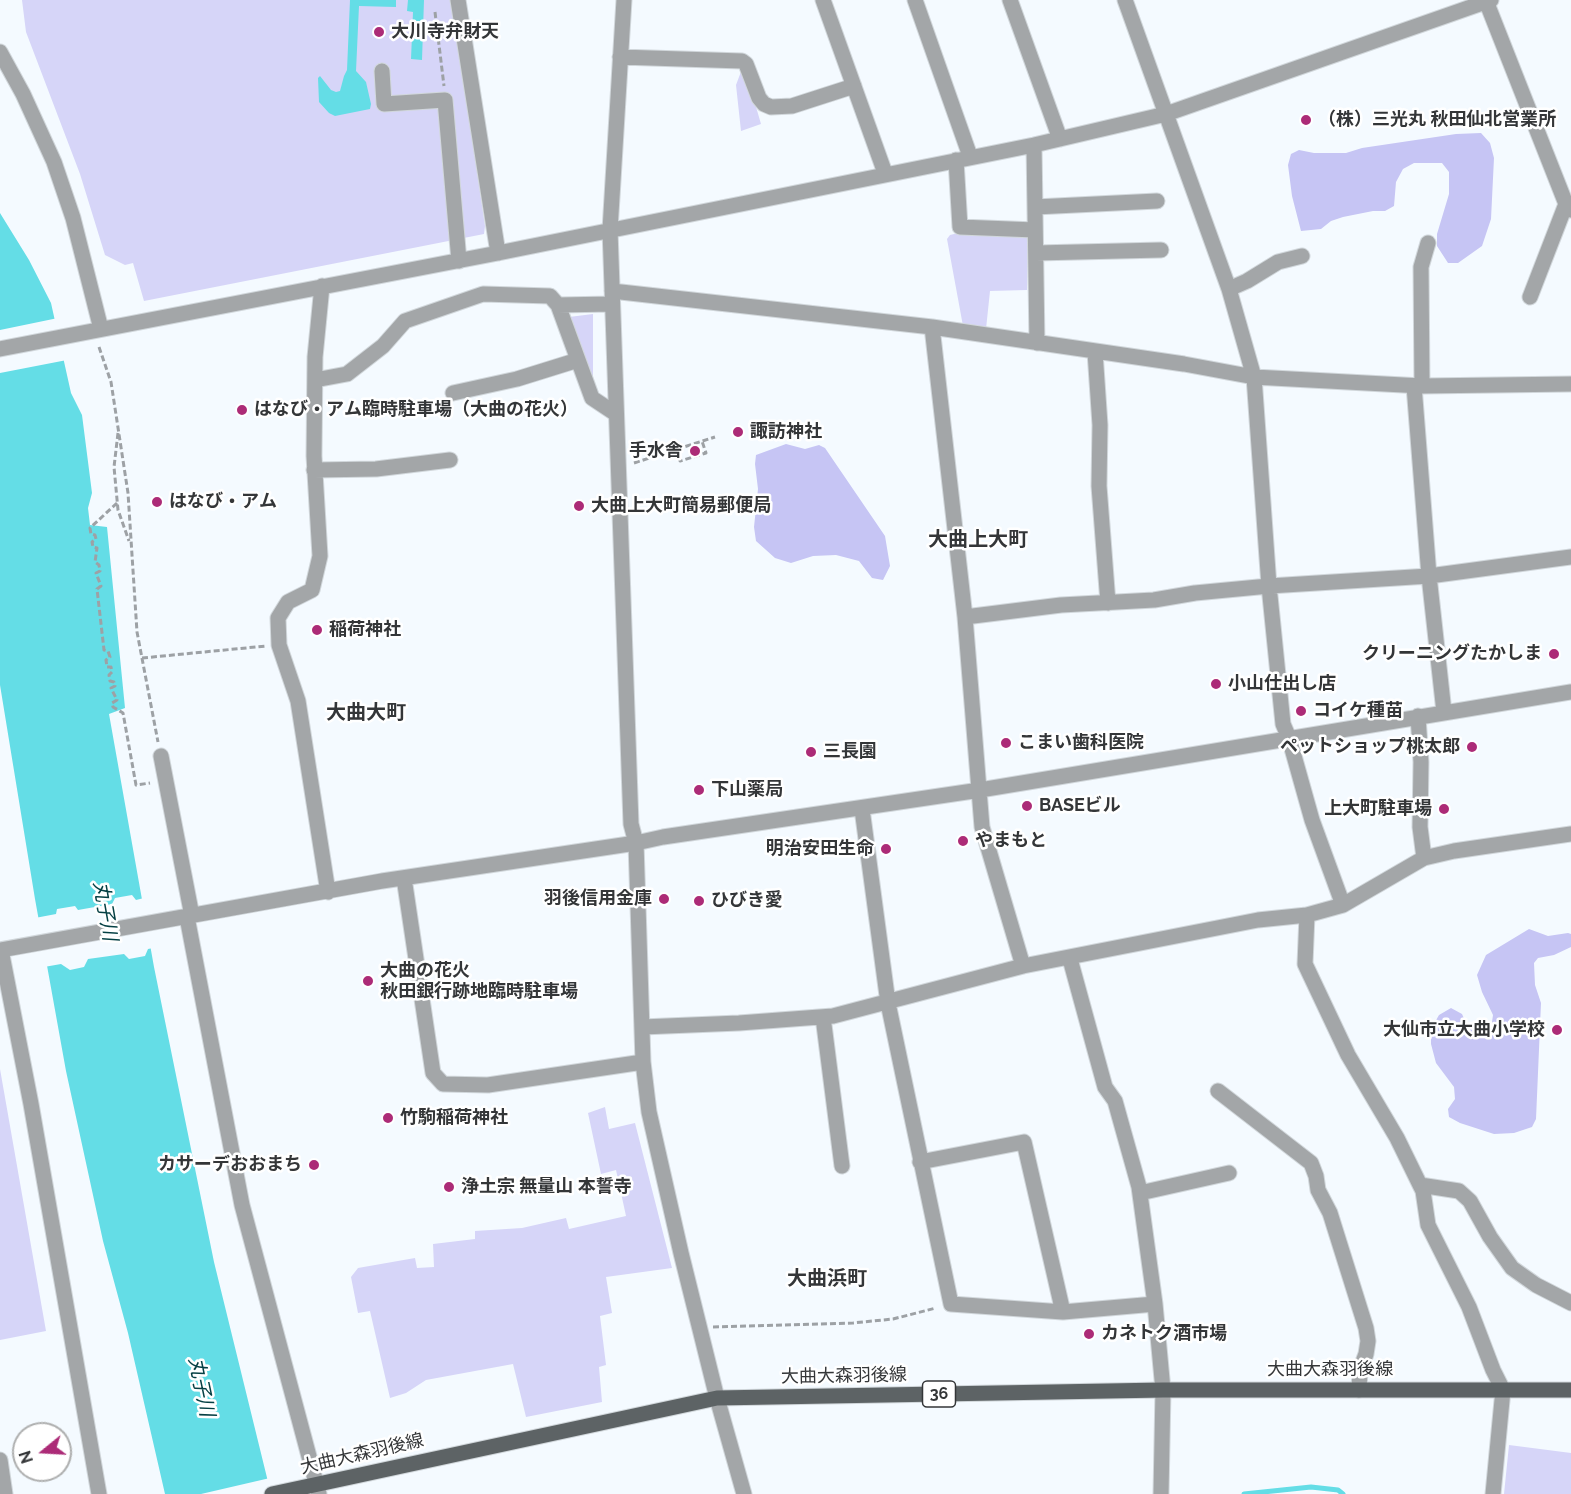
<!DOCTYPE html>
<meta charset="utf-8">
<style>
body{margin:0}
#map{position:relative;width:1571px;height:1494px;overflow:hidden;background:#f4faff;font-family:Raleway,sans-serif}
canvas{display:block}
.north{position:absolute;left:12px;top:1422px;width:60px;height:60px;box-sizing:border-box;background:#fff;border:2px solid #aeafaf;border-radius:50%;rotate:252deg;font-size:16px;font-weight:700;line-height:24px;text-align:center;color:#343638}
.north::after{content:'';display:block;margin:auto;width:21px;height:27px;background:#ac2b77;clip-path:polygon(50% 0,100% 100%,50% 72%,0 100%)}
</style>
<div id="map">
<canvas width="1571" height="1494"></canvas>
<div class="north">N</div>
</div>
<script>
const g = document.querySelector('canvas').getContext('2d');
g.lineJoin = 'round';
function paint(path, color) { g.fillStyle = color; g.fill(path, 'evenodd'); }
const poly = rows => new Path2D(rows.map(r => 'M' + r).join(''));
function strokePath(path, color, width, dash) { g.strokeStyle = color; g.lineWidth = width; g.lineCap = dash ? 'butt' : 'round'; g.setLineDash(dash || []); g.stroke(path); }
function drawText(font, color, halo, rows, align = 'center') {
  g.font = font + ' Raleway,"Noto Sans JP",sans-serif'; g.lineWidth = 5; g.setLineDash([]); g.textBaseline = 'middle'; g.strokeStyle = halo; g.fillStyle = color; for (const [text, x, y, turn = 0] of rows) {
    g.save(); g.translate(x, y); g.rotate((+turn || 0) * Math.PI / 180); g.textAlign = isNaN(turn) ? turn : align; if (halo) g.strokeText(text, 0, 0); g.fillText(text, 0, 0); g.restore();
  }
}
paint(poly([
 [22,0,452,0,485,226,484,234,144,301,133,263,125,265,105,255,80,174,26,32],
 [742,69,745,69,761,124,741,131,736,85],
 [958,233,1028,235,1027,290,990,291,986,329,963,326,947,239,950,235],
 [593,314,593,384,569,317],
 [0,1069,46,1331,0,1340],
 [605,1107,609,1129,635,1123,672,1268,606,1277,612,1313,600,1316,606,1365,599,1367,602,1402,526,1417,513,1364,426,1380,406,1393,390,1398,370,1311,358,1313,351,1277,358,1268,415,1258,417,1268,434,1267,433,1244,475,1239,475,1231,522,1228,566,1218,569,1229,626,1216,616,1170,601,1174,588,1113],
 [1509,1445,1571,1453,1571,1494,1504,1494]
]), '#d6d5f8');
paint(poly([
 [1481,133,1490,143,1494,158,1491,219,1482,246,1458,263,1448,263,1437,246,1437,234,1449,194,1449,172,1442,163,1414,163,1403,169,1396,182,1394,206,1385,211,1373,211,1343,217,1331,221,1321,229,1301,231,1292,196,1288,165,1291,154,1299,150,1314,153,1346,153,1362,148,1456,134],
 [786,444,805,449,819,445,825,448,885,536,890,566,883,580,872,578,859,561,836,555,813,556,791,563,775,558,756,541,754,527,758,489,755,464,756,455],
 [1529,929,1548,936,1568,933,1571,934,1571,947,1554,955,1538,958,1534,963,1535,985,1541,1003,1536,1119,1532,1127,1514,1133,1494,1134,1460,1123,1449,1117,1448,1109,1455,1099,1454,1087,1436,1063,1431,1044,1431,1029,1439,1015,1451,1008,1462,1014,1468,1028,1479,1033,1491,1029,1493,1015,1482,992,1477,975,1486,955]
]), '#c6c5f4');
paint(poly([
 [350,0,396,0,396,7,359,6,356,71,366,82,371,104,370,109,335,116,329,113,319,102,318,78,320,76,331,90,336,92,340,91,344,76,347,70],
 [408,0,424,0,422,60,411,59,413,12,407,11],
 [0,213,29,260,51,303,71,393,82,415,92,493,88,508,90,525,107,527,125,708,109,714,154,967,214,1262,271,1494,165,1494,128,1333,103,1241,66,1071,35,899,0,685]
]), '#64dde6');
paint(poly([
 [58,318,67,360,0,373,0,330],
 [132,895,136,900,144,898,153,948,148,949,145,956,129,959,124,954,88,959,84,967,70,970,61,964,44,967,35,918,56,914,57,909,75,906,78,910,112,904,115,898],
 [270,1478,274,1494,201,1494]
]), '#f4faff');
strokePath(poly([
 [1244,1494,1311,1487,1338,1490,1343,1494]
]), '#64dde6', 5);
const minor = poly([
 [458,0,498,253],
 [624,0,610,230,631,824,636,843,643,1062,649,1112,681,1253,717,1398,744,1494],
 [823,0,885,173],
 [915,0,970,156],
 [1010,0,1060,139],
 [1125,0,1229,289,1254,377,1269,586,1283,724,1289,738,1312,820,1343,905],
 [1486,1,1566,204,1571,210],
 [0,52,23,94,54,162,73,218,101,329],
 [620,57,742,61,746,64,759,98,764,104,771,107,792,106,854,86],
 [382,71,384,104,445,100,459,261],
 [1034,145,1037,343],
 [956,160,960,227,1035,230],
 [1035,207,1157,201],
 [1036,253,1161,250],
 [322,286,315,357,314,456,320,556,312,590,288,602,278,618,279,645,298,701,328,892],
 [1229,289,1247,281,1278,262,1302,256],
 [612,291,932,327,1184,364,1254,377,1422,386,1571,384],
 [1530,297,1566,204],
 [612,304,558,305,592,398,616,414],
 [932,327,965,617,982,827,1023,966],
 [0,349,498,253,1034,145,1166,114,1491,0],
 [1095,352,1100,425,1099,486,1108,603],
 [315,380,347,374,383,346,405,321,483,294,550,296,558,305],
 [1414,386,1429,576,1444,712],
 [1422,386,1421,267,1428,243],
 [453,393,517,379,578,360],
 [314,470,376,469,450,460],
 [965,617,1061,605,1154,600,1195,593,1269,586,1429,576,1571,557],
 [1418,716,1421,762,1420,827,1424,858],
 [161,756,192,916],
 [862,809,888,1003,951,1304,1063,1312,1155,1304],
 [404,878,433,1073,443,1084,488,1085,643,1062],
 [1307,915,1305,964,1348,1055,1397,1138,1420,1185,1423,1191,1428,1225,1469,1307,1493,1370,1503,1390,1493,1494],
 [187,917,242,1205,319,1494],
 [0,950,382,881,636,843,663,837,980,790,1571,692],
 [1,950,31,1104,99,1494],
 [1070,959,1105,1087,1115,1101,1139,1187,1155,1304,1163,1390,1161,1494],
 [823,1017,842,1166],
 [642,1027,739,1023,833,1016,1023,966,1258,920,1307,915,1343,905,1424,858,1454,851,1571,834],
 [1218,1091,1311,1163,1316,1176,1318,1190,1330,1213,1366,1328,1368,1341,1366,1354,1360,1370,1359,1390],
 [920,1162,1024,1142,1063,1312],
 [1420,1185,1459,1191,1470,1201,1490,1237,1512,1268,1536,1285,1571,1303],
 [1140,1193,1229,1173],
 [0,1460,5,1494]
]);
const major = poly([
 [272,1494,717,1398,1163,1390,1571,1390]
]);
strokePath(minor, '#d1d7db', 17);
strokePath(major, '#d1d7db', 17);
strokePath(poly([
 [435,12,444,86],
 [99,347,111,382,128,493,137,632,158,742],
 [118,433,114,467,118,510,129,541],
 [677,449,680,461,706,453,702,441],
 [634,463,715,437],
 [117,503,90,528,91,534,95,535,96,539,92,542,93,547,97,548,95,562,99,565,100,571,96,573,101,586,97,589,104,650,108,651,110,657,106,660,107,667,111,667,112,672,109,675,110,681,114,682,115,686,111,688,117,700,112,703,113,707,123,713,136,785,150,783],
 [142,658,266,646],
 [713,1327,853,1323,893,1319,936,1308]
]), '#9da1a5', 3, [6, 3]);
strokePath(minor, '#a3a6a8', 15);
strokePath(major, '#5d6365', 15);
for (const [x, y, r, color] of [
 [379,32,6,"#ac2b77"],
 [1306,120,6,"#ac2b77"],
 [242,410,6,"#ac2b77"],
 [738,432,6,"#ac2b77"],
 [695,451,6,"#ac2b77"],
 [157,502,6,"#ac2b77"],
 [579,506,6,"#ac2b77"],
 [317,630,6,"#ac2b77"],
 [1554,654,6,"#ac2b77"],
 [1216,684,6,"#ac2b77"],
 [1301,711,6,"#ac2b77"],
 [1006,743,6,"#ac2b77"],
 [1472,747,6,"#ac2b77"],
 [811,752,6,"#ac2b77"],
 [699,790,6,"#ac2b77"],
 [1027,806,6,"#ac2b77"],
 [1444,809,6,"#ac2b77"],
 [963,841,6,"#ac2b77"],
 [886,849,6,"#ac2b77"],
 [664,899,6,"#ac2b77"],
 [699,901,6,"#ac2b77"],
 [368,981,6,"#ac2b77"],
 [1557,1030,6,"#ac2b77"],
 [388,1118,6,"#ac2b77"],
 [314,1165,6,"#ac2b77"],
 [449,1187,6,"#ac2b77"],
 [1089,1334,6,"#ac2b77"]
]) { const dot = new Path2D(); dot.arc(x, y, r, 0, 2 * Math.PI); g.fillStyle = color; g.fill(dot); strokePath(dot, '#fff', 2); }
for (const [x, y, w] of [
 [939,1394,33]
]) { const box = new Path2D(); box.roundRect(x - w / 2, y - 13, w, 26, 4.5); g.fillStyle = '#fff'; g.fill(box); strokePath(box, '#343638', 1.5); }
drawText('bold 16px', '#343638', null, [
 ["36",939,1394]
]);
drawText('bold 18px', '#343638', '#fff', [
 ["大川寺弁財天",391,32],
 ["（株）三光丸 秋田仙北営業所",1318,120],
 ["はなび・アム臨時駐車場（大曲の花火）",254,410],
 ["諏訪神社",750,432],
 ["手水舎",683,451,"right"],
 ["はなび・アム",169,502],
 ["大曲上大町簡易郵便局",591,506],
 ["稲荷神社",329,630],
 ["クリーニングたかしま",1542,654,"right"],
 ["小山仕出し店",1228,684],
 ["コイケ種苗",1313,711],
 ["こまい歯科医院",1018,743],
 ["ペットショップ桃太郎",1460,747,"right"],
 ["三長園",823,752],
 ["下山薬局",711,790],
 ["BASEビル",1039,806],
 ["上大町駐車場",1432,809,"right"],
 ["やまもと",975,841],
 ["明治安田生命",874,849,"right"],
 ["羽後信用金庫",652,899,"right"],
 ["ひびき愛",711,901],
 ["大曲の花火",380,971],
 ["秋田銀行跡地臨時駐車場",380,992],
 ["大仙市立大曲小学校",1545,1030,"right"],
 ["竹駒稲荷神社",400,1118],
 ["カサーデおおまち",302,1165,"right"],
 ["浄土宗 無量山 本誓寺",461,1187],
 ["カネトク酒市場",1101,1334]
], 'left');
drawText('18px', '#343638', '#fff', [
 ["大曲大森羽後線",1330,1370],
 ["大曲大森羽後線",844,1376,-1],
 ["大曲大森羽後線",362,1454,-13]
]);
drawText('bold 20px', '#343638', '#fff', [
 ["大曲上大町",978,540],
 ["大曲大町",366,713],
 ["大曲浜町",827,1279]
]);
drawText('italic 20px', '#054044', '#fff', [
 ["丸子川",105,911,80],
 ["丸子川",201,1387,78]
]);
</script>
